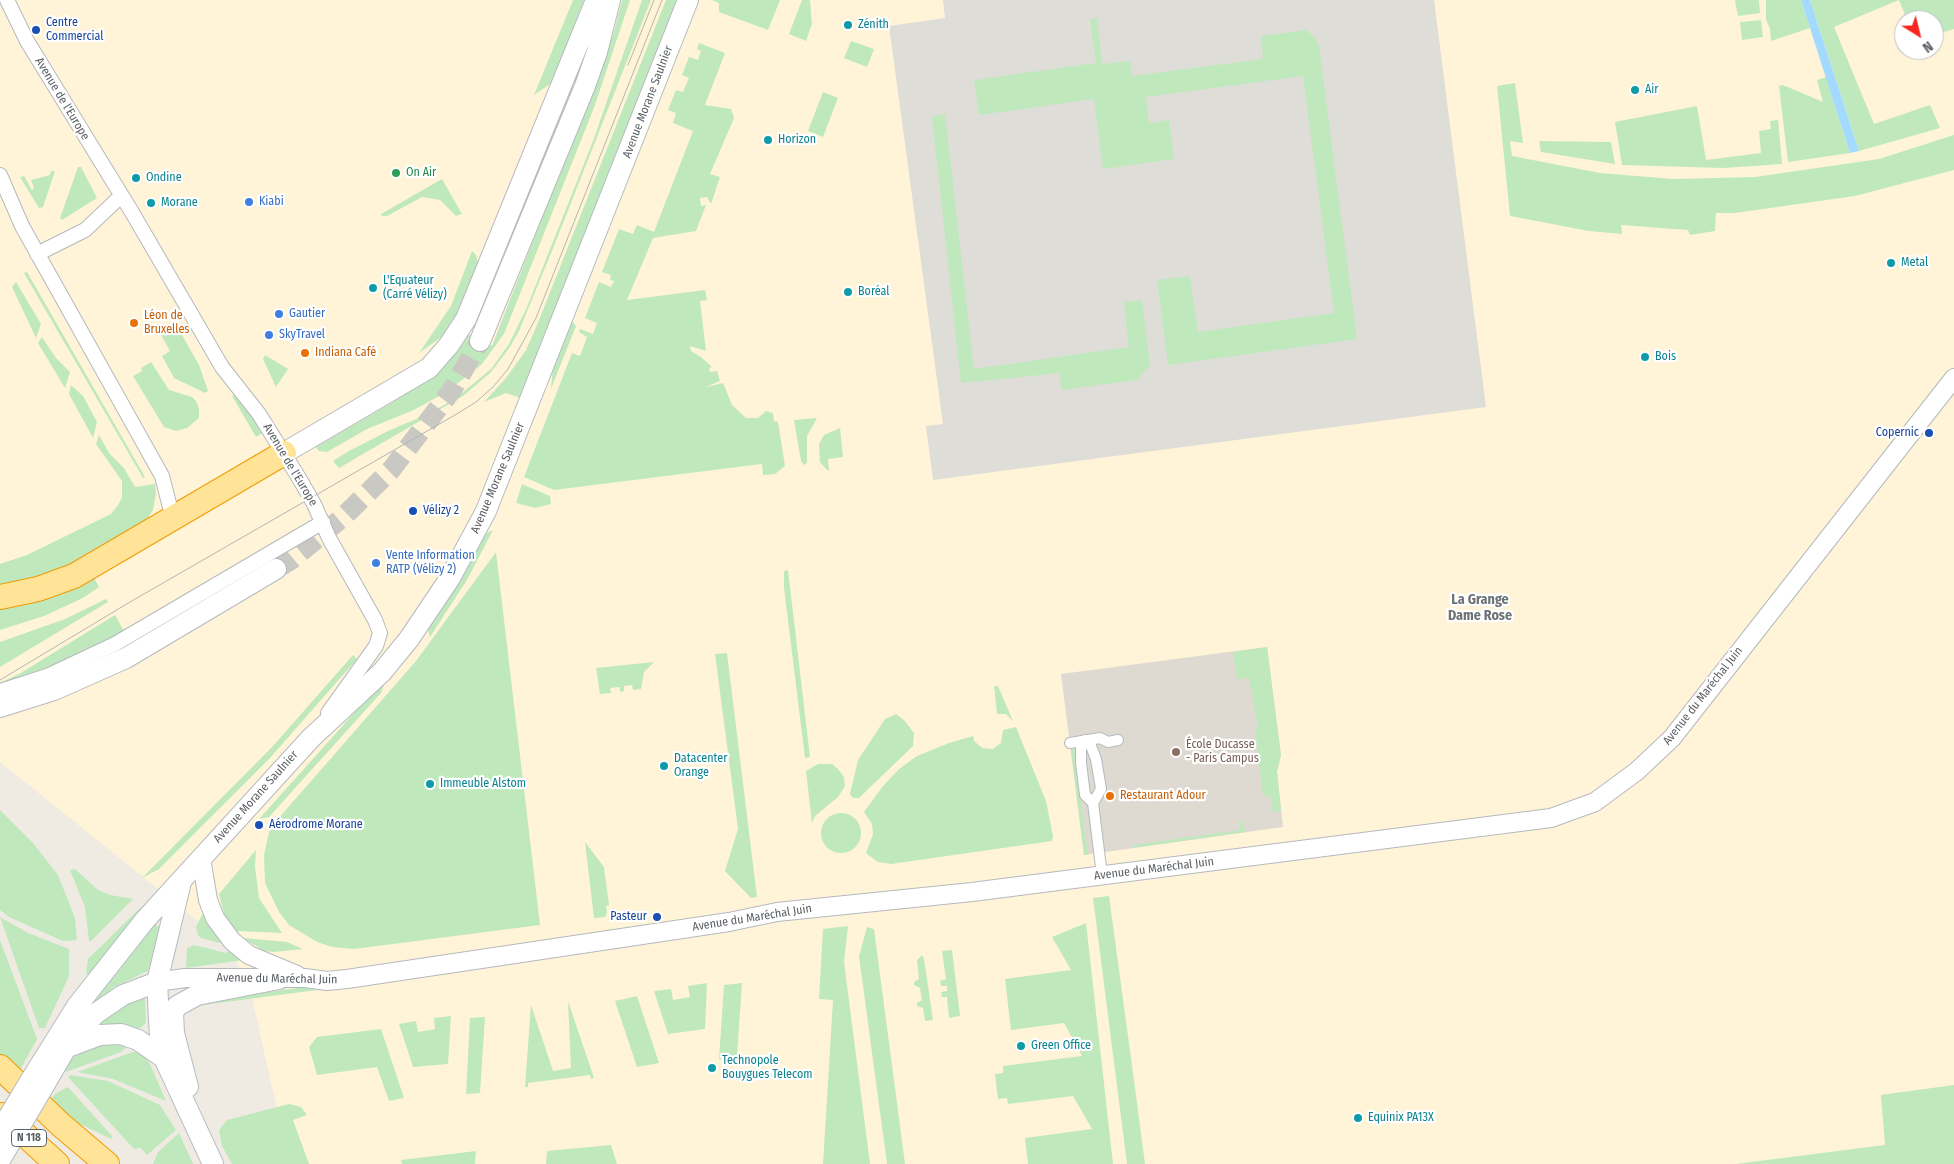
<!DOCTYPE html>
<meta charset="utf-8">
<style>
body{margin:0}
#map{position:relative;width:1954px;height:1164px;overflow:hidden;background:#efebe2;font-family:"Fira Sans Condensed",sans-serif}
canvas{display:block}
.north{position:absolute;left:1894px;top:10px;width:50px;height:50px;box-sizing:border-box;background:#fff;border:1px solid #bdbfc1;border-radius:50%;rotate:144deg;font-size:14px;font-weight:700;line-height:20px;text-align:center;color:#5b6065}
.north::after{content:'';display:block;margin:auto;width:18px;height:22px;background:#f72620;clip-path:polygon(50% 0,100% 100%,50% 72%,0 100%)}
</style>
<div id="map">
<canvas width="1954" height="1164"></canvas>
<div class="north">N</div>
</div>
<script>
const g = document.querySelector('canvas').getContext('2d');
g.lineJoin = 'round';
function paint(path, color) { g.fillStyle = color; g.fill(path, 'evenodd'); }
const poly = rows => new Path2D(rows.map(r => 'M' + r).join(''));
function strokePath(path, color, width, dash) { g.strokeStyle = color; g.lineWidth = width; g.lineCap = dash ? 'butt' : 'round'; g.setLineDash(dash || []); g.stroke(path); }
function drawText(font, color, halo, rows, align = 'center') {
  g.font = font + ' "Fira Sans Condensed",sans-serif'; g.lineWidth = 4.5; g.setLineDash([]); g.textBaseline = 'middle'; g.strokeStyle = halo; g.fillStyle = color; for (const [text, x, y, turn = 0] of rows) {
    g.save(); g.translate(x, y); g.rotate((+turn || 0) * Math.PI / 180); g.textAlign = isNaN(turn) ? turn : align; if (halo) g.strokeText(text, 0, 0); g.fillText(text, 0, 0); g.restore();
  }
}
paint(poly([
 [0,0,1954,0,1954,1085,1881,1095,1885,1145,1736,1164,289,1164,251,993,229,946,0,762],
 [1904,20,1934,20,1934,50,1904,50]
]), '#fff4d7');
paint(poly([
 [943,0,1434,0,1486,407,933,480,926,426,943,424,889,26,945,18]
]), '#dfddd7');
paint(poly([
 [1267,647,1281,755,1277,772,1283,827,1084,855,1061,674]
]), '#dfdad1');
paint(poly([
 [573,0,584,0,555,76,550,84,534,95],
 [622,0,630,0,595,105,504,334,482,364,448,391,414,410,367,429,327,452,319,451,316,447,393,402,428,378,466,333,492,346,592,90,614,32],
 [642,0,651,0,554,246,519,331,510,347,491,372,463,396,339,468,333,461,347,452,390,430,428,414,456,398,491,369,509,344,527,307,593,141],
 [666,0,678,0,523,399,506,393,484,402,506,378,526,350,537,325],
 [712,0,780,0,768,30,719,12,719,3],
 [802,0,810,0,812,24,806,41,789,34],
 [1735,0,1759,0,1760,13,1738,16],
 [1766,0,1801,0,1810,28,1771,41,1770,29,1766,19],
 [1810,0,1954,0,1954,29,1934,35,1934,20,1907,20,1899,0,1834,27,1874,124,1930,105,1940,128,1859,151],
 [1097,17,1102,64,1130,61,1132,76,1263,59,1261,36,1306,30,1315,38,1319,46,1357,339,1168,365,1157,280,1190,276,1198,332,1334,313,1303,76,1146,97,1149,123,1169,120,1174,159,1103,169,1094,99,979,115,974,80,1096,63,1090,20],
 [1761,20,1763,37,1742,40,1740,22],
 [851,41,874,49,867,67,844,58],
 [699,43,725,53,705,105,731,109,734,118,710,174,720,177,711,204,707,197,700,198,701,206,706,205,696,231,653,238,627,300,705,290,707,300,700,301,706,351,690,346,691,351,701,357,712,367,709,368,710,372,717,371,720,381,706,387,723,383,732,405,746,418,758,418,766,411,773,413,774,421,778,422,785,466,775,474,763,475,762,464,554,490,524,477,572,353,580,356,587,337,579,332,580,329,593,334,597,323,585,318,599,282,611,287,614,281,610,280,611,275,602,272,619,229,633,234,637,225,654,232,693,131,673,123,676,113,668,110,676,90,683,92,689,78,682,75,689,57,698,60,701,51,697,49],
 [1826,77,1850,153,1788,162,1779,86,1783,85,1823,102,1817,80],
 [1515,83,1523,143,1510,141,1512,156,1600,173,1674,179,1755,177,1879,159,1954,135,1954,170,1855,196,1735,213,1716,213,1715,231,1690,235,1688,230,1621,225,1622,234,1589,231,1510,216,1497,86],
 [823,92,838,98,823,137,808,131],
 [1697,106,1706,160,1761,153,1759,131,1771,129,1770,121,1778,120,1782,164,1723,168,1622,165,1615,122],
 [945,114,974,369,1129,347,1124,302,1142,300,1150,365,1137,380,1061,390,1060,373,961,383,932,117],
 [1539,141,1611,142,1615,164,1541,152],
 [78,167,81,167,97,198,62,220,60,218],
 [51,171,55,171,43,207,39,208,20,177,24,176,32,190,34,188,31,180,50,175],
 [442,179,462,214,456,216,440,200,422,197,387,216,382,216,381,214],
 [472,251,476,255,479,268,450,331,419,353,451,306],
 [27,272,145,477,143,478,24,273],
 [16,282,41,324,36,338,12,287],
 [571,320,576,326,551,389,553,365],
 [177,326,199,365,208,391,205,393,174,378,162,356,170,351,161,335],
 [42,337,56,358,70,372,65,388,38,343],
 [265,355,288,369,276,387,263,359],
 [151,362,169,390,192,397,196,401,199,409,199,418,187,428,176,431,164,427,133,376,142,371,141,368],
 [71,385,83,396,97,422,93,438,69,394],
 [234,395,256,421,264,432,256,437,232,396],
 [817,418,807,436,807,463,804,465,801,461,794,420],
 [840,428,843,457,828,459,829,470,827,470,820,462,819,444,824,435],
 [99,435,109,453,124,468,135,487,155,484,156,494,153,510,145,523,86,558,35,577,0,585,0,564,27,555,111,514,118,505,122,498,122,481,96,444],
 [522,484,550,496,551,504,535,508,516,503],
 [493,530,467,580,430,637,428,630,430,624,485,534],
 [496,552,540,925,354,949,332,947,317,942,289,925,279,912,265,883,264,855,270,828,416,661],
 [788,570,810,757,805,758,784,588,784,571],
 [93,576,99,587,83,598,44,616,0,630,0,607],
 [106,599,108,602,0,667,0,642,65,619],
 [115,615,125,633,72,660,0,687,0,683,19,674],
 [1267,647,1281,755,1277,772,1281,811,1272,812,1270,795,1263,796,1255,730,1258,729,1249,678,1237,679,1233,652],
 [727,653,757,897,751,898,725,871,738,829,715,654],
 [353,655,357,659,270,758,159,869,142,878,273,746],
 [654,662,644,672,641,689,633,690,632,685,624,686,624,691,620,692,620,687,610,688,611,693,600,694,596,668],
 [381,683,384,685,381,693,269,817,259,819],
 [994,686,998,686,1013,721,1006,714,997,714],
 [896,714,904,720,914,733,913,746,859,798,853,798,850,794,858,760,885,719],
 [1016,727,1046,801,1053,836,1052,841,891,864,878,862,866,853,873,834,872,824,864,812,883,786,899,769,917,756,949,743,973,736,974,741,982,748,993,749,1001,743,1003,730],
 [1071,749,1074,749,1088,855,1084,855],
 [818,764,832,764,838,769,844,777,845,786,838,797,815,816,812,823,806,771],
 [0,810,33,843,58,875,75,918,77,940,63,941,9,917,0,910],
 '821 833a20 20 0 1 1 40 0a20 20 0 1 1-40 0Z',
 [1243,821,1245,832,1133,848,1133,845,1240,830,1239,822],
 [585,842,604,867,609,905,606,906,607,913,605,917,594,918],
 [256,850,255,867,259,898,282,933,239,931,234,934,224,914,219,894],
 [75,869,98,890,110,895,133,899,91,941,89,941,85,907,70,870],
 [1109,896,1131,1058,1145,1164,1127,1164,1093,898],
 [140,908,143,912,89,976,86,973,88,959],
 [204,911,211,927,223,944,201,938,198,935,196,927],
 [0,917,28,933,69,949,69,976,45,1028,39,1028],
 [155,923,160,928,148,971,114,987,90,1009,89,1007],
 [1086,923,1113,1164,1028,1164,1025,1138,1092,1129,1073,1096,1008,1104,1007,1098,998,1099,995,1074,1003,1073,1003,1066,1082,1056,1064,1023,1011,1030,1005,979,1071,970,1052,937],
 [848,926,844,962,870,1164,823,1164,833,1000,819,999,823,929],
 [867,927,874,929,905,1164,887,1164,859,956],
 [243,938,287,942,303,949,274,952,264,951],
 [0,940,37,1039,18,1074,0,1054],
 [194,945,226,953,229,950,244,960,186,968,187,948],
 [952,950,960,1016,949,1018,947,997,942,997,941,992,947,991,947,986,941,986,940,981,946,979,942,951],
 [922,955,924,959,933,1020,925,1021,923,1008,917,1006,917,1003,922,1000,920,988,914,985,914,982,919,979,917,960],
 [707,983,705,1029,668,1034,654,991,671,989,673,1000,690,997,688,986],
 [742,983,737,1056,719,1059,724,985],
 [303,987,316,988,317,990,203,1005,202,1002],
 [145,995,146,1023,136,1031,96,1029,96,1021,120,1005],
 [637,996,659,1063,637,1067,615,1001],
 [568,1001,594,1078,591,1079,590,1075,528,1083,528,1087,525,1087,531,1005,553,1071,571,1068],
 [451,1016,448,1064,413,1067,399,1024,416,1021,418,1032,435,1029,434,1018],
 [485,1017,480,1093,466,1094,470,1018],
 [381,1029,404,1098,389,1101,377,1067,317,1075,309,1047,317,1037],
 [92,1044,129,1044,121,1052,66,1072,62,1068,72,1054],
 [133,1052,141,1052,150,1064,166,1101,113,1079,77,1072],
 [71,1075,108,1081,160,1105,176,1130,147,1155,141,1148,134,1149,68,1077],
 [1954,1085,1954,1164,1736,1164,1885,1145,1881,1095],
 [68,1087,113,1137,111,1139,68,1118,50,1100,55,1094],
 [289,1104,301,1107,307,1115,293,1120,309,1164,232,1164,222,1146,219,1130,227,1120],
 [179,1133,193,1164,153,1164,158,1152],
 [611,1145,617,1164,546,1164,547,1151],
 [476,1151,475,1164,402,1164,401,1160]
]), '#bfe9bd');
paint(poly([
 [1801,0,1810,0,1859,151,1850,153]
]), '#a2dbff');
strokePath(poly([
 [276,569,291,560,343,517,391,470,452,390,480,341]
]), '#cac8c3', 20, [20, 10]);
const pedestrian = poly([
 [1070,743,1100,738,1108,742,1118,740],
 [1093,803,1085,795,1081,763,1081,749,1085,740,1091,746,1096,759,1101,789,1093,803,1102,875]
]);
const minor = poly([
 [7,0,27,41,133,214,222,367,259,414,299,478,314,504,329,538,375,620,380,633,376,646,328,713],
 [0,175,22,226,162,476,173,519],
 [37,254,85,230,121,196],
 [0,691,47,676,115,644,323,522]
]);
const tertiary = poly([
 [201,858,208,900,215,918,232,941,249,955,297,975],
 [157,982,185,978,305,978,327,981,347,979,729,922,777,912,972,892,1551,818,1595,802,1637,771,1672,738,1954,378]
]);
const secondary = poly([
 [480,341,585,86,597,52,610,0],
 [284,453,429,368,449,345,466,319,596,0],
 [0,707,54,690,126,658,276,569],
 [181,882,157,982,160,1037,164,1058,213,1164],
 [68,1047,100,1035,121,1034,138,1040,164,1058],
 [32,1078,77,1006,145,920,311,738,382,672,409,639,450,578,486,511,495,488,688,0],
 [188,1087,174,1033,173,1013,177,1006,197,995,279,979],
 [42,1089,66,1048,95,1014,123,995,157,982]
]);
const trunk = poly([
 [0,597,38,589,74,576,284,453],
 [0,1067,61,1125,107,1164],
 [3,1115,57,1164]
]);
strokePath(pedestrian, '#b5b9be', 12);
strokePath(minor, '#b5b9be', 16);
strokePath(tertiary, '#b5b9be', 20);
strokePath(secondary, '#b6bac0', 22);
strokePath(trunk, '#f19a00', 26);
strokePath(pedestrian, '#fff', 10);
strokePath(minor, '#fff', 14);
strokePath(tertiary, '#fff', 18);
strokePath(secondary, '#fff', 20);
strokePath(trunk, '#ffe498', 24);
strokePath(poly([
 [628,65,654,0],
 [0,680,130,602,455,415,476,402,493,387,508,369,536,318,662,0]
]), '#b4b5b6', 1);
const secondaryBridge = poly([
 [0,1131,32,1078],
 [0,1160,42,1089]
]);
strokePath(secondaryBridge, '#b6bac0', 22, []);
strokePath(secondaryBridge, '#fff', 20);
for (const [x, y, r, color] of [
 [848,25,5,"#0f9aa8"],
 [36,30,5,"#1a4fb4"],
 [1635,90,5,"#0f9aa8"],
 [768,140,5,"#0f9aa8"],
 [396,173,5,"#2e9e5b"],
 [136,178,5,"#0f9aa8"],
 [249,202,5,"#3f7fe0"],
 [151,203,5,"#0f9aa8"],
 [1891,263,5,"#0f9aa8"],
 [373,288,5,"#0f9aa8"],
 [848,292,5,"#0f9aa8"],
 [279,314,5,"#3f7fe0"],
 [134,323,5,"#e8710a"],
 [269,335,5,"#3f7fe0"],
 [305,353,5,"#e8710a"],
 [1645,357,5,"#0f9aa8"],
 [1929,433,5,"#1a4fb4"],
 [413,511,5,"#1a4fb4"],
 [376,563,5,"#3f7fe0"],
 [1176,752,5,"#8d6e63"],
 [664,766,5,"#0f9aa8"],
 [430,784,5,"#0f9aa8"],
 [1110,796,5,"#e8710a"],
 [259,825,5,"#1a4fb4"],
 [657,917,5,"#1a4fb4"],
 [1021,1046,5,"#0f9aa8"],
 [712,1068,5,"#0f9aa8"],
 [1358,1118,5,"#0f9aa8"]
]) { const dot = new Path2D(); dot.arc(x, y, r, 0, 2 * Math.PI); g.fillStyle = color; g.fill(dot); strokePath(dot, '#fff', 2); }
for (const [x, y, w] of [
 [29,1138,35]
]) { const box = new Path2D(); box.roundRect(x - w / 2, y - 8.5, w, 17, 4); g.fillStyle = '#fff'; g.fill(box); strokePath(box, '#5b6065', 1); }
drawText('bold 11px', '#5b6065', null, [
 ["N 118",29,1138]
]);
drawText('12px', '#164399', '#fff', [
 ["Centre",46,23],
 ["Commercial",46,37],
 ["Copernic",1919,433,"right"],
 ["Vélizy 2",423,511],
 ["Aérodrome Morane",269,825],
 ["Pasteur",647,917,"right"]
], 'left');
drawText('12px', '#0d838f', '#fff', [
 ["Zénith",858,25],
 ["Air",1645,90],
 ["Horizon",778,140],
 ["Ondine",146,178],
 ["Morane",161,203],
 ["Metal",1901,263],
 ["L'Equateur",383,281],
 ["(Carré Vélizy)",383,295],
 ["Boréal",858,292],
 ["Bois",1655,357],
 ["Datacenter",674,759],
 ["Orange",674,773],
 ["Immeuble Alstom",440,784],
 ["Green Office",1031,1046],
 ["Technopole",722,1061],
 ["Bouygues Telecom",722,1075],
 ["Equinix PA13X",1368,1118]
], 'left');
drawText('12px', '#5b6065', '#fff', [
 ["Avenue de l'Europe",62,99,59],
 ["Avenue Morane Saulnier",648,102,-69],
 ["Avenue de l'Europe",290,465,59],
 ["Avenue Morane Saulnier",498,478,-67],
 ["Avenue du Maréchal Juin",1703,696,-52],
 ["Avenue Morane Saulnier",256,797,-48],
 ["Avenue du Maréchal Juin",1154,869,-7],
 ["Avenue du Maréchal Juin",752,918,-9],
 ["Avenue du Maréchal Juin",277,979,1]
]);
drawText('12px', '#27864d', '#fff', [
 ["On Air",406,173]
], 'left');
drawText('12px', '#366cbe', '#fff', [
 ["Kiabi",259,202],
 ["Gautier",289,314],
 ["SkyTravel",279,335],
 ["Vente Information",386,556],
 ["RATP (Vélizy 2)",386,570]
], 'left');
drawText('12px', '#c56008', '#fff', [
 ["Léon de",144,316],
 ["Bruxelles",144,330],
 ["Indiana Café",315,353],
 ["Restaurant Adour",1120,796]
], 'left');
drawText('12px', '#785e54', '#fff', [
 ["École Ducasse",1186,745],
 ["- Paris Campus",1186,759]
], 'left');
drawText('bold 14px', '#6c7277', '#fff', [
 ["La Grange",1480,600],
 ["Dame Rose",1480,616]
]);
</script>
